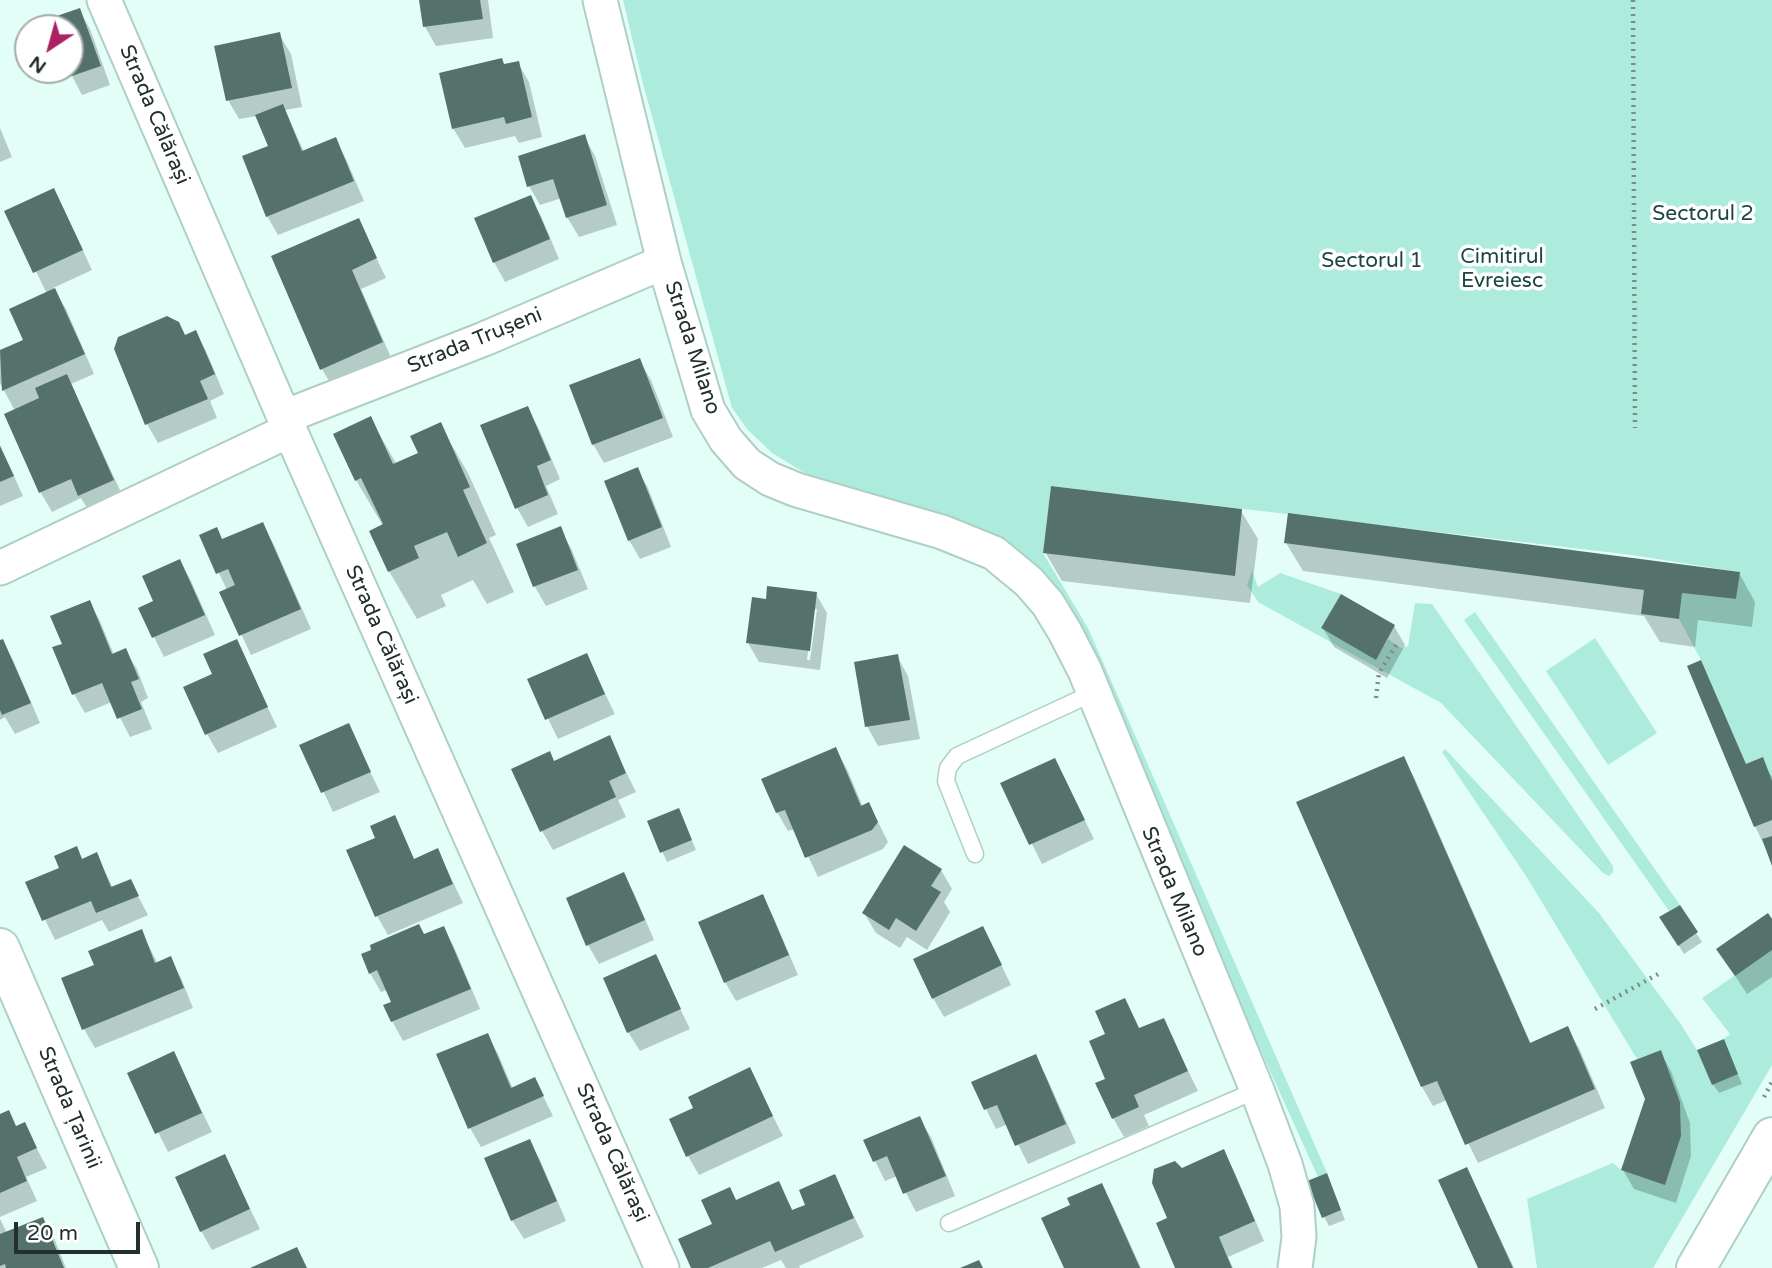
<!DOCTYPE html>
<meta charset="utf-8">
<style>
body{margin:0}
#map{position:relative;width:1772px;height:1268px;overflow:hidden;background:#e3fef7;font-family:"Varela Round",sans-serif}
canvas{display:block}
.north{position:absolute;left:14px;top:14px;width:70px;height:70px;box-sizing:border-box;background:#fff;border:2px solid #a7acab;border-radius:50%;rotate:216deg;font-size:19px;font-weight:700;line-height:28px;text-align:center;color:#222f2c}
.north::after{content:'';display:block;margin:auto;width:24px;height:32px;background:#ac2162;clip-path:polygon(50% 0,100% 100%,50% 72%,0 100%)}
.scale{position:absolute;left:14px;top:1222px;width:126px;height:32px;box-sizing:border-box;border:4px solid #222f2c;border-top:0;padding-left:9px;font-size:21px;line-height:24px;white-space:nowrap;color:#222f2c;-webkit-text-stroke:5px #fff;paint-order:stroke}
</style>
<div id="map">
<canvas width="1772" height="1268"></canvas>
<div class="north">N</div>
<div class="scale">20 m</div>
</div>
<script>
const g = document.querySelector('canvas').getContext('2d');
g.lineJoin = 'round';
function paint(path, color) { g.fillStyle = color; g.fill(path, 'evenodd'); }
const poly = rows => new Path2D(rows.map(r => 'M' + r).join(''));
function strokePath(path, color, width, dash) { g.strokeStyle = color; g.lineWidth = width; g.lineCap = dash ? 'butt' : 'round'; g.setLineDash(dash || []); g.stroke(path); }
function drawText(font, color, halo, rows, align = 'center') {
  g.font = font + ' "Varela Round",sans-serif'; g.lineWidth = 7; g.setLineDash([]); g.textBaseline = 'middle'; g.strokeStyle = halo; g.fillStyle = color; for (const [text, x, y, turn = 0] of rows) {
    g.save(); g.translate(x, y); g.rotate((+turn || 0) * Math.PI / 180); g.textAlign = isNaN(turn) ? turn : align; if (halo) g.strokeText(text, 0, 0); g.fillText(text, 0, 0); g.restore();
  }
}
paint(poly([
 [623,0,1772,0,1772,781,1746,764,1701,660,1679,619,1682,593,1736,599,1739,572,1632,555,1051,486,1043,553,1088,628,1327,1173,1318,1177,1050,585,1028,557,999,539,808,475,772,453,747,429,732,408,642,80],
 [1252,571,1258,587,1280,573,1341,594,1321,628,1376,659,1388,639,1401,648,1408,646,1415,603,1432,604,1613,866,1613,872,1609,876,1603,873,1441,703,1258,602,1247,585],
 [1475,612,1680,905,1669,911,1464,620],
 [1595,638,1657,733,1608,765,1546,671],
 [1445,749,1599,913,1680,1023,1697,1050,1712,1084,1724,1039,1730,1034,1702,998,1772,950,1772,1065,1653,1268,1537,1268,1527,1199,1613,1163,1621,1170,1665,1184,1681,1136,1680,1102,1661,1050,1637,1059,1526,876,1442,752]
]), '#adecdd');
paint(poly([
 [421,0,488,0,493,38,436,46,425,27],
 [79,10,90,29,110,85,82,95,69,70,70,28,53,28],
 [279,34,291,54,302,107,285,110,304,152,335,140,346,159,364,201,278,235,267,216,270,147,257,116,239,119,228,100],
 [518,63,529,82,542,137,519,143,515,136,465,148,453,128,505,66],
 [0,128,12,157,0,162],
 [584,136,595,156,617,225,579,237,567,217,562,198,540,205,529,186],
 [530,197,541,216,559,259,505,282,494,262],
 [64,210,92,270,53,288,66,309,94,374,71,384,124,499,91,514,81,498,52,512,41,493,6,415,15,411,0,383,0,352,25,341,47,294,7,212],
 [358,220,386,278,361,289,393,362,333,388,322,369],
 [195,332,206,351,224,394,210,401,217,418,158,443,147,424],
 [639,360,651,380,673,437,604,463,593,444],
 [527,408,538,427,560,479,546,486,558,514,528,527,517,508],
 [370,418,397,465,420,454,440,425,468,473,496,535,489,538,514,592,487,604,473,580,441,595,446,606,417,619,389,571,383,526,356,480],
 [0,445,23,496,0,506],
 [637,469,648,488,671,547,640,559,629,540],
 [1241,511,1258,539,1250,603,1062,581,1045,552],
 [262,524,273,543,311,629,251,655,222,593,227,590,201,536,223,541],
 [560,529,571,548,588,589,546,606,535,587,518,545],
 [1286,543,1739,573,1755,602,1752,627,1698,620,1695,647,1660,642,1644,616,1303,571],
 [180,561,191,581,215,635,164,657,140,609,155,602],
 [816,594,827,613,820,670,759,662,748,643],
 [813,609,817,609,810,660,807,660],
 [89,602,100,621,114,655,125,650,137,669,148,698,141,702,152,729,130,737,112,702,85,713,74,694],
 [1394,626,1405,645,1387,678,1334,647,1323,628],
 [2,641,13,660,40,723,15,734,5,717,0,720,0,642],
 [236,641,277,727,218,753,207,734,215,675],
 [586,655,615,714,558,739,529,680],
 [897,656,908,676,920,739,878,746,867,726],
 [1701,662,1746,766,1762,759,1772,777,1772,862,1755,826],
 [348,726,380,792,333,812,302,746],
 [609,738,636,792,618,800,626,817,553,850,542,831,555,762],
 [836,750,847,769,863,807,869,804,888,842,883,849,818,877,795,829,788,831,777,812],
 [1403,758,1414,777,1531,1044,1567,1029,1579,1048,1605,1108,1478,1163,1447,1100,1433,1106,1422,1087,1299,803],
 [1055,760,1094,839,1042,864,1002,784],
 [679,811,696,850,667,862,649,822],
 [394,817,415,861,438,851,463,903,388,935,377,916,377,839],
 [76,848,83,860,96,854,113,888,130,881,148,915,109,932,102,920,55,940,27,883,61,869],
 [941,870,952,889,944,902,950,912,927,950,907,937,900,948,876,933,864,913],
 [623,874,634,893,654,940,599,964,588,945],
 [762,897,773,916,798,975,736,1001,725,982],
 [1679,907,1702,942,1684,954,1667,927],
 [1772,922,1772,977,1747,994,1730,968],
 [443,928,454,947,480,1009,403,1041,392,1021,393,1003,387,990,381,992,370,973,424,936],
 [141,931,158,964,170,958,181,978,193,1008,95,1048,84,1029,96,966],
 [993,948,1011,985,944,1017,933,998],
 [655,957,690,1029,640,1051,628,1032],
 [1125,1000,1140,1030,1163,1020,1198,1091,1144,1115,1149,1126,1124,1137,1113,1118,1107,1079],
 [487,1035,498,1054,513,1089,535,1080,553,1116,481,1147,470,1128],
 [1728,1051,1742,1084,1719,1093,1713,1084],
 [1660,1052,1671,1071,1690,1123,1691,1156,1676,1203,1634,1189,1623,1170],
 [174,1054,212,1132,168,1152,129,1074],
 [1035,1056,1046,1076,1076,1143,1028,1164,1008,1124,996,1129,973,1083],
 [749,1069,783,1136,699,1175,688,1156,695,1109],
 [0,1116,17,1128,24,1124,47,1168,26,1177,37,1201,0,1217],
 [919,1118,931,1137,955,1196,916,1212,897,1176,885,1181,865,1141],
 [529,1141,540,1160,566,1221,524,1239,512,1220],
 [1223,1151,1234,1171,1264,1241,1228,1257,1233,1268,1177,1268,1169,1219,1182,1170],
 [224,1156,260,1229,212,1250,201,1231],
 [1466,1169,1477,1189,1514,1268,1480,1268],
 [834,1176,864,1237,799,1266,800,1268,786,1268,781,1260,762,1268,693,1268,714,1225,736,1202,778,1184,793,1211,807,1206],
 [1101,1185,1112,1204,1141,1268,1065,1268,1073,1206],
 [1331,1185,1345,1220,1329,1226,1324,1217],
 [0,1219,7,1233,43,1219,54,1238,66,1268,0,1268]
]), '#0003');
paint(poly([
 [419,0,480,0,483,19,423,27],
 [80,8,101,66,69,77,67,70,70,70,70,28,51,28,48,19],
 [280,32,292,88,226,101,214,46],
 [502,58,504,64,519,61,532,117,506,124,504,117,452,129,439,73],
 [283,104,302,151,336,137,354,181,266,217,242,156,268,146,255,115],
 [585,134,607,205,566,218,553,179,527,187,518,156],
 [54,188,83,250,33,273,4,211],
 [531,195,550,239,493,263,474,218],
 [359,218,377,258,352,270,383,342,320,370,271,256],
 [55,288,85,354,2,391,0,350,23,340,9,309],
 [167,316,179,322,185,335,196,330,215,374,200,381,208,399,145,425,114,349,118,337],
 [640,358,663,418,592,445,569,385],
 [67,374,114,480,78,496,71,479,39,493,4,414,39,398,35,388],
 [528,406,551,460,537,466,548,495,515,509,480,425],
 [371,416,393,464,418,453,410,436,441,422,470,487,463,490,487,543,458,557,447,532,414,546,419,558,388,572,369,531,383,524,361,478,355,481,333,434],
 [0,446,14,476,0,482],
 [638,467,662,527,628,541,604,481],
 [1051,486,1242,509,1235,576,1043,553],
 [1288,513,1740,572,1736,599,1682,593,1679,619,1641,614,1644,590,1284,543],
 [263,522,301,609,239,636,219,592,235,585,228,569,216,574,199,535,217,527,222,539],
 [561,526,578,570,533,587,516,544],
 [180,559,205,615,152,638,138,608,153,601,142,576],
 [767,586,817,592,810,651,746,643,752,597,766,599],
 [1341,594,1395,625,1376,660,1321,628],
 [90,600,112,654,126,648,139,679,131,682,142,709,117,719,102,683,72,695,52,647,62,644,50,616],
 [3,639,31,703,2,715,0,710,0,640],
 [237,639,268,707,205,735,183,687,212,674,203,654],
 [587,653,605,694,545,720,527,679],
 [898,654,910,720,865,727,854,662],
 [1701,660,1746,764,1763,757,1772,781,1772,820,1754,827,1687,666],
 [349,723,371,772,321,793,299,745],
 [610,735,626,773,609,781,616,797,540,832,511,769,550,751,554,761],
 [836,747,861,806,869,802,878,822,872,830,805,858,785,810,776,813,761,779],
 [1404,756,1530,1043,1568,1026,1595,1089,1465,1145,1437,1081,1421,1087,1296,802],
 [1055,758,1085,820,1029,845,1000,783],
 [679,808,692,840,660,853,647,821],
 [395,815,414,859,438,848,453,884,375,917,346,850,375,838,370,826],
 [1772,836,1772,866,1762,839],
 [904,845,942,869,931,886,941,892,916,931,896,918,889,930,862,913],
 [77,846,82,859,97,852,111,887,131,879,139,896,96,913,91,901,42,921,25,882,59,868,54,856],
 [624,872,645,920,586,946,566,898],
 [763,894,789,955,724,983,698,922],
 [1680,905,1698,932,1678,946,1659,917],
 [1768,913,1772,919,1772,950,1735,976,1716,949],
 [419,924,424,934,444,926,471,989,391,1022,383,1005,391,1002,377,970,369,974,361,954,371,950,370,945],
 [983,926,1002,965,932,999,913,959],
 [142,929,155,963,171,956,184,988,82,1030,61,978,94,965,88,951],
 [656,954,681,1009,627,1033,603,978],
 [1125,998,1139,1028,1164,1018,1188,1071,1134,1095,1139,1107,1112,1119,1095,1083,1105,1079,1089,1041,1105,1034,1095,1011],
 [488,1033,511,1088,535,1077,544,1096,468,1129,436,1054],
 [1724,1039,1738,1074,1712,1085,1697,1050],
 [1661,1050,1680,1102,1681,1136,1665,1185,1621,1170,1645,1099,1630,1062],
 [174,1051,202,1113,155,1134,127,1073],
 [1036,1054,1066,1124,1015,1146,997,1105,984,1110,971,1082],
 [750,1067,773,1116,686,1157,669,1119,693,1108,688,1097],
 [9,1110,16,1126,25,1122,37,1148,17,1157,27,1181,0,1193,0,1114],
 [920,1116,946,1176,903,1194,887,1156,873,1162,863,1140],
 [530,1139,557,1201,511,1221,484,1158],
 [1224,1149,1255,1221,1219,1237,1232,1268,1175,1268,1156,1223,1167,1218,1152,1183,1154,1169,1175,1161,1182,1168],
 [225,1154,250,1209,200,1232,175,1177],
 [1467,1167,1513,1268,1478,1268,1438,1180],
 [1327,1173,1341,1210,1322,1218,1307,1181],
 [835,1174,854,1218,775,1252,770,1241,708,1268,691,1268,678,1239,712,1224,701,1200,730,1187,736,1200,779,1181,792,1210,805,1205,799,1190],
 [1102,1183,1140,1268,1064,1268,1041,1218,1070,1205,1067,1198],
 [43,1217,64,1268,6,1268,5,1264,0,1266,0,1234],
 [297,1247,307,1268,250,1268],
 [979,1260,983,1268,960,1268]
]), '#54726b');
const lane = poly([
 [975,854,946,781,948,768,957,756,1093,693],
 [949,1223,1257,1090]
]);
const street = poly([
 [104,0,284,417,662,1268],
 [600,0,664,262,708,410,726,440,747,464,770,479,797,490,942,532,994,553,1029,582,1048,604,1065,632,1085,671,1257,1090,1285,1164,1297,1206,1299,1237,1295,1268],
 [284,417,484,339,664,262],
 [0,568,290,430]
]);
const secondary = poly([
 [0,948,139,1268],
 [1696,1268,1772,1137]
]);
strokePath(lane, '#aecfc6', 19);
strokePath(street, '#aecfc6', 37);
strokePath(secondary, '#aecfc6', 42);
strokePath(poly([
 [1633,0,1635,428],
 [1376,698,1379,673,1398,642],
 [1595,1009,1660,973],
 [1764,1097,1772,1082]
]), '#7a8e89', 4.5, [2, 5]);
strokePath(lane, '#fff', 16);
strokePath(street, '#fff', 33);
strokePath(secondary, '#fff', 38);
drawText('21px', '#222f2c', '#fff', [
 ["Strada Călărași",154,115,67],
 ["Strada Trușeni",475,341,-22],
 ["Strada Milano",692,348,72],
 ["Strada Călărași",381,635,66],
 ["Strada Milano",1174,892,67],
 ["Strada Țarinii",69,1108,67],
 ["Strada Călărași",612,1153,66]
]);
drawText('21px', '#1a473e', '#fff', [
 ["Sectorul 2",1703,214],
 ["Cimitirul",1502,257],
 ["Evreiesc",1502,281],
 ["Sectorul 1",1372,261]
]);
</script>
